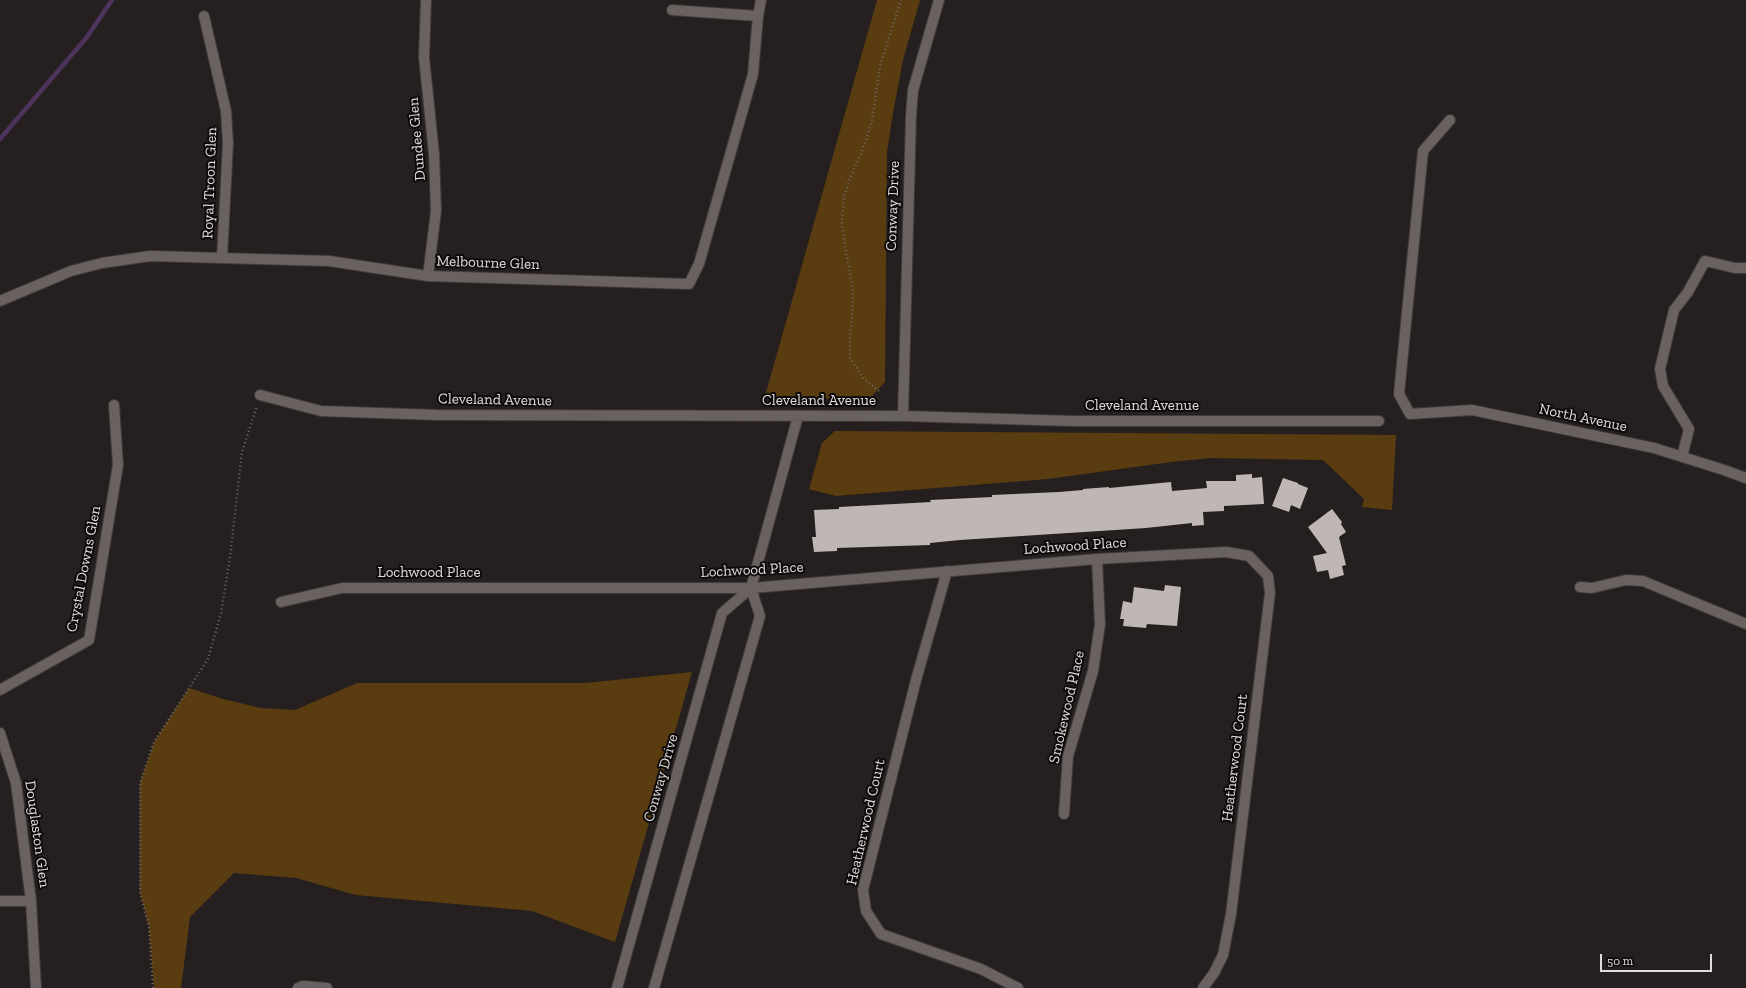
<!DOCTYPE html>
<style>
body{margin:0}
#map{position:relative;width:1746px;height:988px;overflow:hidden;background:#261f1f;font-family:"Zilla Slab",serif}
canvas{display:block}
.scale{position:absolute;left:1600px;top:954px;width:112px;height:18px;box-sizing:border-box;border:2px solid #e1dcdc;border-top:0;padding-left:5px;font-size:12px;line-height:14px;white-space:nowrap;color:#e1dcdc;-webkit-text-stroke:3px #0d0a0a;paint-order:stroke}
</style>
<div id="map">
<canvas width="1746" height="988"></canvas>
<div class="scale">50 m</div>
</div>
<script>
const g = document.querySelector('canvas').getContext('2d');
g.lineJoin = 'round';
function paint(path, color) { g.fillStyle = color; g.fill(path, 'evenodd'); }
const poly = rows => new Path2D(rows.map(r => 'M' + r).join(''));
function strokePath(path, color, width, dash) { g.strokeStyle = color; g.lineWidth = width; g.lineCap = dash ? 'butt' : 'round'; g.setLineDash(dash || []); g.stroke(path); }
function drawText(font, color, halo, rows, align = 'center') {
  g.font = font + ' "Zilla Slab",serif'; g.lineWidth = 4; g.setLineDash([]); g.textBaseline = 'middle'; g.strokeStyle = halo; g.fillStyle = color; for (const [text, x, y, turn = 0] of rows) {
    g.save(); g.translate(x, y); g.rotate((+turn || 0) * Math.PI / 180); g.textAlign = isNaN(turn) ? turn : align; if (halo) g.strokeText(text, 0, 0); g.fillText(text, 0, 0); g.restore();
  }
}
paint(poly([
 [877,0,920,0,903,60,893,113,887,152,885,382,868,400,765,396],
 [835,431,1396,435,1392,510,1362,507,1364,499,1323,460,1211,458,1171,462,1048,479,836,496,809,489,822,443],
 [692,672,615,942,532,911,356,895,296,878,234,873,190,917,181,988,154,988,149,927,140,892,140,783,154,742,189,688,223,699,261,708,295,710,357,683,586,683]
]), '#593d11');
strokePath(poly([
 [0,139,87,37,112,0]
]), '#4d345d', 4.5);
paint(poly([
 [1252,474,1252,478,1262,477,1264,504,1224,506,1224,511,1203,512,1204,525,1192,526,1192,523,1146,528,960,540,930,543,930,545,837,548,837,551,814,552,812,537,816,537,814,510,839,509,839,507,931,502,930,500,992,497,992,495,1059,492,1083,490,1083,489,1109,487,1109,488,1171,482,1172,491,1207,488,1206,481,1236,481,1236,475],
 [1283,478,1298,483,1298,484,1308,488,1300,509,1291,505,1289,512,1272,506],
 [1332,509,1342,522,1341,524,1346,532,1339,537,1346,565,1342,566,1344,575,1330,579,1328,570,1317,572,1313,556,1327,553,1308,527],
 [1165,585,1181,587,1177,626,1147,624,1146,628,1123,626,1124,619,1120,619,1123,601,1132,603,1134,587,1164,591]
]), '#bfb7b3');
const minor = poly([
 [426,0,424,57,434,154,436,211,428,276],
 [672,10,758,16],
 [204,16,226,111,228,143,222,258],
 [1450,120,1423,151,1399,394,1410,414,1472,410,1654,448,1724,470,1746,478],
 [0,301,71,271,102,263,150,256,329,261,428,276,689,284,699,264,753,74,758,16,761,0],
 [260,395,321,411,438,415,903,416,1072,421,1379,421],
 [903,416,911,116,913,90,939,0],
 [1682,457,1689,429,1663,386,1660,369,1674,310,1688,292,1705,261,1735,268,1746,268],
 [947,571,916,680,863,890,866,911,881,934,981,969,1018,988],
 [1580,587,1592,588,1626,580,1643,581,1746,624],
 [281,602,342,588,751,588,1097,559,1226,552,1249,556,1268,576,1270,593,1231,914,1223,955,1214,973,1203,988],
 [0,690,89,640,118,465,114,405],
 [0,733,16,783,31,901,36,988],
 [1064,814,1068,756,1093,671,1100,624,1097,559],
 [0,901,31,901],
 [298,988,303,986,327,988],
 [617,988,722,613,751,588],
 [654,988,760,616,751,588,798,416]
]);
strokePath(minor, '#413c3c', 12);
strokePath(poly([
 [879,391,864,379,850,358,850,337,852,320,853,289,845,247,842,223,844,197,850,178,866,141,872,120,880,66,901,0],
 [153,988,149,927,140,892,140,783,154,742,208,659,221,613,230,557,242,452,257,406]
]), '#6d6767', 2.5, [1, 3]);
strokePath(minor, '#6a6161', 10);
drawText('15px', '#e1dcdc', '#0d0a0a', [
 ["Dundee Glen",417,139,-95],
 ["Royal Troon Glen",210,183,-88],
 ["Conway Drive",893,206,-88],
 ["Melbourne Glen",488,263,2],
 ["Cleveland Avenue",495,400,1],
 ["Cleveland Avenue",819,401],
 ["Cleveland Avenue",1142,406],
 ["North Avenue",1583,418,12],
 ["Lochwood Place",1075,546,-4],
 ["Crystal Downs Glen",84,569,-79],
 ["Lochwood Place",752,570,-3],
 ["Lochwood Place",429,573],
 ["Smokewood Place",1067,707,-77],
 ["Heatherwood Court",1235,758,-83],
 ["Conway Drive",661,778,-74],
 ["Heatherwood Court",866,822,-77],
 ["Douglaston Glen",37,834,82]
]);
</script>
